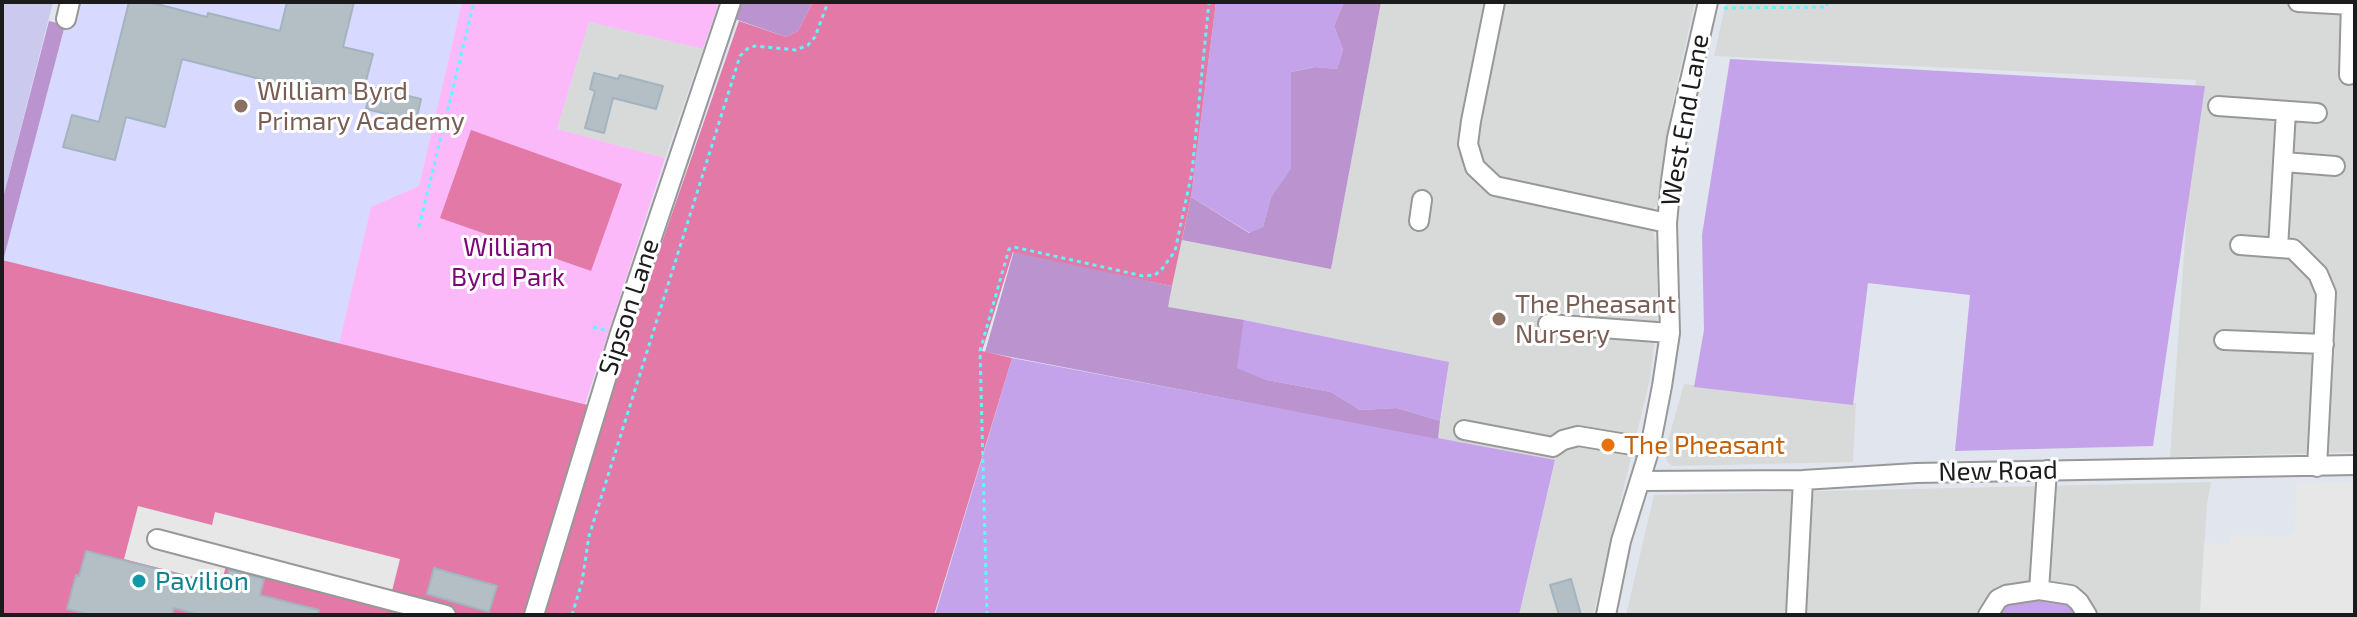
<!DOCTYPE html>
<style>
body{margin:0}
#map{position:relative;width:2357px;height:617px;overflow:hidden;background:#e0e5ee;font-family:"Exo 2",sans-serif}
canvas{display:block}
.frame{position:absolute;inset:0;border:4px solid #1b1b1b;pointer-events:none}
</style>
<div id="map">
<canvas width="2357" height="617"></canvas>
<div class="frame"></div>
</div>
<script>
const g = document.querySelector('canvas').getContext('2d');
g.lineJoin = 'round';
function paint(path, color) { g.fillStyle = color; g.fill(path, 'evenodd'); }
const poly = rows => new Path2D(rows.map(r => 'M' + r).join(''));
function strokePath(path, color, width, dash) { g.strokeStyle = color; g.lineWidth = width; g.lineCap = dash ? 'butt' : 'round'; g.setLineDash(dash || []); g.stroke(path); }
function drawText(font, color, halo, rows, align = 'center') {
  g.font = font + ' "Exo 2",sans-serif'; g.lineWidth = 6; g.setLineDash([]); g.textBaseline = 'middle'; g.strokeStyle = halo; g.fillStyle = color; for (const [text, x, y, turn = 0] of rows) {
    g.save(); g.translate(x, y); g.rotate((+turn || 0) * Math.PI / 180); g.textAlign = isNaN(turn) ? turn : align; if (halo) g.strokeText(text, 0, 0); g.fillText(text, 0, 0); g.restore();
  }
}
paint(poly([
 [1381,2,1695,2,1670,115,1660,203,1653,209,1654,237,1657,245,1657,321,1650,379,1593,615,1519,615,1555,461,1438,439,1449,362,1244,320,1167,307,1182,240,1331,268],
 [1726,2,2355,2,2355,452,2170,457,2196,80,1714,56],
 [589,22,703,49,665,158,557,129],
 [1684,384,1856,403,1853,462,1672,466,1666,460,1667,444],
 [2211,482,2207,504,2200,615,1626,615,1654,495]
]), '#d8dada');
paint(poly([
 [71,2,462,2,419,186,371,207,339,344,3,261]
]), '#d8d9ff');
paint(poly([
 [2,2,53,2,2,202]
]), '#cbcaee');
paint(poly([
 [1216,2,1344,2,1334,26,1343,50,1337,69,1314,67,1291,72,1291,170,1271,197,1263,227,1250,233,1191,197],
 [1730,59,2205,86,2153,446,1955,451,1970,295,1868,283,1853,405,1694,387,1704,330,1702,235],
 [1244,320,1449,362,1440,421,1397,408,1360,410,1331,392,1267,380,1236,368],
 [1012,358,1555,460,1519,615,935,615],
 [2018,598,2061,600,2068,602,2080,615,1997,615,1997,609]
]), '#c5a3eb');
paint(poly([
 [741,2,813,2,798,31,786,37,735,19],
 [1344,2,1381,2,1331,269,1182,240,1191,197,1249,233,1263,227,1271,197,1291,169,1291,72,1315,67,1337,69,1343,50,1334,26],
 [49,21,65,25,3,261,2,202],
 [1014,251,1172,286,1168,307,1244,320,1237,368,1267,380,1331,392,1360,410,1397,408,1440,421,1438,439,985,352]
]), '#bb93cf');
paint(poly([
 [462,2,719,2,703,49,589,22,557,129,665,158,585,404,339,344,371,207,419,186]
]), '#fcb9f9');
paint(poly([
 [813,2,1216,2,1191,197,1172,286,1013,252,982,351,1012,358,934,615,2,615,2,260,604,409,739,21,786,37,798,31],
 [471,130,622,184,591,271,440,218]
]), '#e279a6');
paint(poly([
 [2355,481,2355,615,2200,615,2204,543,2229,544,2231,535,2288,536,2295,530,2296,484],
 [138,506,212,525,215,512,400,559,390,599,228,559,221,584,124,559]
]), '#e7e7e7');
const building = poly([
 [129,2,149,2,207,17,208,13,280,31,287,2,354,2,343,47,373,54,362,96,305,82,303,90,182,59,165,127,126,117,115,160,63,147,72,115,99,122,129,2],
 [594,73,618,79,620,75,663,86,656,109,613,98,604,133,585,128,595,91,590,89,594,73],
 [371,87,421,99,416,121,366,109,371,87],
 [86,551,225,586,229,570,264,579,260,595,319,610,318,615,200,615,174,608,172,615,91,615,67,609,76,575,79,576,86,551],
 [434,568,497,586,489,612,427,594,434,568],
 [1571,579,1581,615,1559,615,1550,585,1571,579]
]);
paint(building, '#b3bec5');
strokePath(building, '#a2b4c0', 2);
const minor = poly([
 [1495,2,1471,121,1468,144,1475,167,1495,186,1667,223],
 [2298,2,2351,5],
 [66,19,70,2],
 [2349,75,2351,2],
 [2218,106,2317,113],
 [2284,162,2335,166],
 [1419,221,1422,200],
 [2240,245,2293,249,2318,274,2326,293,2317,467],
 [2278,248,2286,111],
 [1548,324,1670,333],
 [2224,340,2324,344],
 [1464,430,1553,447,1563,440,1578,436,1650,448],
 [1641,481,1803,480,1916,473,2355,465],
 [157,539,446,615],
 [2039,590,2047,470],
 [534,615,620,333,731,2],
 [1606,615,1621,541,1650,448,1662,386,1670,333,1667,223,1671,181,1677,138,1708,2],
 [1796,615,1803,480],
 [1988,615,1998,599,2006,595,2039,590,2071,595,2079,602,2087,615]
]);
strokePath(minor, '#989898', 22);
strokePath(poly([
 [1724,8,1827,7,1827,2],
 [419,227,474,2],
 [593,327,605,330],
 [572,615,582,582,589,536,740,56,747,49,755,46,796,50,808,45,815,37,828,2],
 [987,615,980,351,1009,249,1014,247,1143,276,1155,275,1162,269,1175,251,1192,172,1209,2]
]), '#60f5ff', 3, [4, 4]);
strokePath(minor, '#fff', 18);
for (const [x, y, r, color] of [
 [241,106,8,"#8d6e63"],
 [1499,319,8,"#8d6e63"],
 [1608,445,8,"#e8710a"],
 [139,581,8,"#0f9aa8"]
]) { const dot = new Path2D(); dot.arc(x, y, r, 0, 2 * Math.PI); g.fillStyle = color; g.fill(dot); strokePath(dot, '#fff', 3); }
drawText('26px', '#785e54', '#fff', [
 ["William Byrd",257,91],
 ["Primary Academy",257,121],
 ["The Pheasant",1515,304],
 ["Nursery",1515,334]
], 'left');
drawText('26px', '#1b1b1b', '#fff', [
 ["West End Lane",1685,120,-80],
 ["Sipson Lane",629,307,-72],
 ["New Road",1998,471,-1]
]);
drawText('26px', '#7d0677', '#fff', [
 ["William",508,247],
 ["Byrd Park",508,277]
]);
drawText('26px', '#c56008', '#fff', [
 ["The Pheasant",1624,445]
], 'left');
drawText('26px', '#0d838f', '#fff', [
 ["Pavilion",155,581]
], 'left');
</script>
